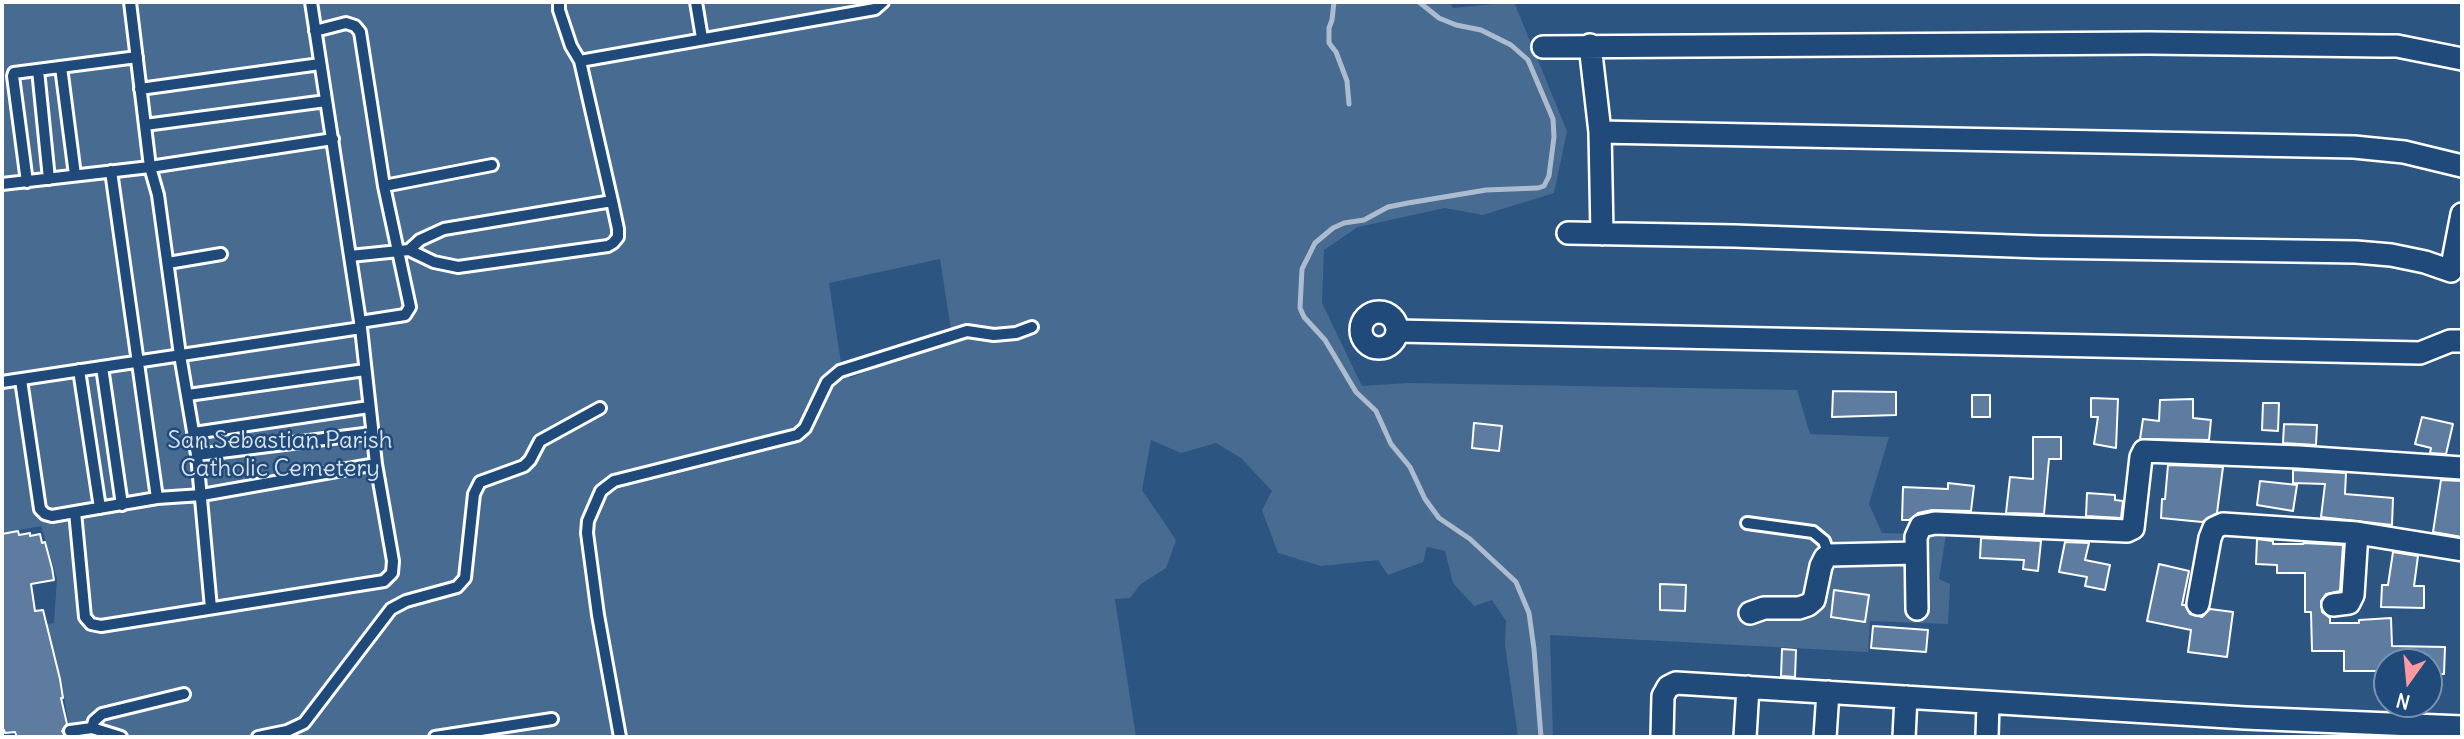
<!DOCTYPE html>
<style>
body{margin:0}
#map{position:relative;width:2464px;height:739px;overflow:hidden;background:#2c5582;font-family:Delius,sans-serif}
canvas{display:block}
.frame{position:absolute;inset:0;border:4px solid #fff;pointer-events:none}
.north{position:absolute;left:2373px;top:648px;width:70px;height:70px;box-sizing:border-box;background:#1f4a7a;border:2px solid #7992af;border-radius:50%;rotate:195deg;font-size:19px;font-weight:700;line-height:28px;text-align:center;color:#fff}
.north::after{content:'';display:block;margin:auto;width:24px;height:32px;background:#ff9aa2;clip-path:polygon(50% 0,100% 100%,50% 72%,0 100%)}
</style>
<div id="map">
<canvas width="2464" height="739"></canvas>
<div class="frame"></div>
<div class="north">N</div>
</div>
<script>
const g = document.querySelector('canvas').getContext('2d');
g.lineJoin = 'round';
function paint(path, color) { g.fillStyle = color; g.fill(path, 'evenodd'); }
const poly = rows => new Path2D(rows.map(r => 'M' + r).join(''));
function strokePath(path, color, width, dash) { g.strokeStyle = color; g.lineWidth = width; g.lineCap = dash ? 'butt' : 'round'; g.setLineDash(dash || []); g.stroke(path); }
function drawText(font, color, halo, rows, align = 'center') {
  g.font = font + ' Delius,sans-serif'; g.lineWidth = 5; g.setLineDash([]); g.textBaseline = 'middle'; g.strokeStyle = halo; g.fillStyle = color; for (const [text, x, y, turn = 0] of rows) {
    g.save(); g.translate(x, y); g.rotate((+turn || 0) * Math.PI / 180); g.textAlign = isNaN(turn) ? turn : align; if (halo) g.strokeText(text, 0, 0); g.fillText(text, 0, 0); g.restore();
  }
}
paint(poly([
 [2,2,1449,2,1453,8,1514,2,1567,131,1554,193,1483,215,1445,208,1358,227,1324,250,1322,303,1362,386,1408,383,1797,390,1810,434,1889,437,1869,504,1882,533,1946,535,1939,579,1950,584,1948,624,1870,621,1868,652,1550,635,1553,737,1518,737,1505,645,1506,621,1492,600,1474,606,1453,583,1445,551,1427,547,1423,562,1388,575,1378,560,1321,566,1278,553,1262,510,1272,491,1241,458,1216,443,1181,453,1151,440,1142,490,1176,540,1166,568,1141,584,1130,598,1115,599,1136,737,71,737,61,679,46,624,54,623,57,578,41,526,3,533,2,526],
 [940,259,953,343,902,357,850,378,841,363,829,283]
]), '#486b92');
strokePath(poly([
 [1334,2,1332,20,1329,28,1329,43,1336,52,1347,81,1349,104],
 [1419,2,1439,18,1456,25,1481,30,1511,45,1528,60,1553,119,1554,137,1549,176,1544,186,1538,188,1486,190,1408,203,1388,207,1364,220,1344,223,1333,228,1315,243,1302,269,1300,308,1304,317,1325,340,1356,392,1376,411,1391,444,1410,467,1425,499,1439,518,1470,539,1516,582,1529,613,1534,649,1541,737]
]), '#acbcce', 5);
const building = poly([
 [1833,391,1896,392,1896,415,1832,417,1833,391],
 [1972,395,1990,395,1990,417,1972,417,1972,395],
 [2091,398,2118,399,2116,448,2094,444,2098,417,2091,417,2091,398],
 [2193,399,2193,418,2211,420,2209,440,2140,439,2143,419,2159,421,2160,400,2193,399],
 [2263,403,2279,403,2278,431,2262,430,2263,403],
 [2422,417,2453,424,2446,454,2430,453,2431,448,2415,444,2422,417],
 [1474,423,1502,426,1499,451,1472,448,1474,423],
 [2284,424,2317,425,2316,445,2283,443,2284,424],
 [2033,437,2061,437,2061,459,2049,459,2044,514,2006,513,2010,477,2033,479,2033,437],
 [2168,465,2223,467,2217,513,2202,522,2161,518,2162,499,2165,499,2168,465],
 [2293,470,2346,473,2345,494,2393,498,2392,525,2321,517,2325,484,2293,483,2293,470],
 [2441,480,2462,481,2462,537,2433,532,2441,480],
 [2260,481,2297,485,2293,511,2257,505,2260,481],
 [1948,483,1974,486,1971,511,1932,510,1918,513,1909,520,1902,520,1903,487,1948,489,1948,483],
 [2087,493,2115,495,2115,500,2123,501,2121,518,2086,516,2087,493],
 [18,531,19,535,30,533,30,536,40,534,42,543,45,542,52,568,54,580,31,584,35,611,43,610,60,679,63,698,61,698,67,724,62,731,66,737,17,737,15,732,5,733,4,730,2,731,2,534,18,531],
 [1981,538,2041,541,2038,571,2023,569,2024,560,1980,558,1981,538],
 [2257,539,2273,541,2273,544,2303,544,2304,543,2343,545,2340,591,2326,594,2321,601,2322,612,2330,618,2330,623,2359,623,2359,620,2391,618,2392,646,2445,647,2444,674,2429,674,2429,662,2387,662,2387,671,2344,671,2344,651,2312,651,2311,612,2305,612,2305,573,2277,573,2277,565,2256,564,2257,539],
 [2065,542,2089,543,2085,560,2110,565,2105,590,2085,586,2087,577,2059,572,2065,542],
 [2393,552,2418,556,2414,586,2424,586,2424,608,2381,607,2382,585,2388,585,2393,552],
 [2159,564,2189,571,2182,605,2185,605,2190,614,2202,617,2210,609,2233,612,2227,657,2188,652,2191,630,2147,621,2159,564],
 [1660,584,1686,585,1685,611,1660,610,1660,584],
 [1834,590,1869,595,1865,622,1831,617,1834,590],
 [1873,626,1928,630,1926,652,1871,648,1873,626],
 [1782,649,1796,650,1795,677,1781,676,1782,649]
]);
paint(building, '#5e7c9f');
strokePath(building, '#fff', 2);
const lane = poly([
 [130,2,150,167,158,195,180,355,197,455,211,608],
 [311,2,361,328,376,464,393,561,392,573,384,581,101,626,91,624,85,617,75,512,157,498,202,495,376,464],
 [696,2,702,38],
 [315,31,346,23,355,26,360,32,384,186,410,307,405,315,360,322],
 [580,61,875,9,883,2],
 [61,67,75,175],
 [38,70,49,179],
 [140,89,320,64],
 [145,125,326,101],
 [111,171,157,498],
 [27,182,13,76,14,73,137,57],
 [2,184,150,167,333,139],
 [384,186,492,165],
 [409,250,420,240,444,229,612,201],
 [350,256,409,250,434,262,458,267,608,246,613,243,618,237,618,229,612,201,580,61,571,46,559,10,559,2],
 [168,263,221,254],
 [102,367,122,505],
 [79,370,100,508],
 [21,380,40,509,45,514,52,516,75,512],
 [2,382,361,328],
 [188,395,365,370],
 [194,433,369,407],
 [197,455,372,433],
 [1747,523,1813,532,1824,541,1829,555],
 [92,728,94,721,102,714,184,694],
 [70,731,92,728,121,737],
 [258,737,287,731,304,723,391,609,406,601,457,587,465,578,474,494,480,482,524,466,530,460,540,441,600,408],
 [435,737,552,719],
 [620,737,598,615,587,533,588,521,601,491,614,481,797,435,805,428,827,382,840,371,967,331,994,335,1016,333,1032,327]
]);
const street = poly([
 [1590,45,1600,132,1602,234],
 [1543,47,2149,43,2381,46,2397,46,2462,59],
 [1600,132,2354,147,2404,152,2462,166],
 [1568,233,1734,236,2040,247,2356,252,2391,255,2425,262,2451,271,2462,214],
 '1361 330a18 18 0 1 1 36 0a18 18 0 1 1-36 0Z',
 [1397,331,2420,353,2450,341,2462,341],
 [2198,604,2210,538,2214,528,2223,524,2357,533,2462,550],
 [2333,605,2349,603,2353,595,2357,533],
 [1917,609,1916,537,1921,526,1935,523,2127,531,2133,528,2141,457,2144,451,2299,457,2462,468],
 [1750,613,1764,608,1799,608,1808,605,1814,600,1821,566,1825,558,1829,555,1916,553],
 [1662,737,1663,696,1668,687,1676,683,2245,718,2462,727],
 [1745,737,1748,687],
 [1825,737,1828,692],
 [1904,737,1906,697],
 [1987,737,1988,703]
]);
strokePath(lane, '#fff', 16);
strokePath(street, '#fff', 26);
strokePath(lane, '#1f4a7a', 10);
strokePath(street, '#1f4a7a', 21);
drawText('24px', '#dae1e9', '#1f4a7a', [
 ["San Sebastian Parish",280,441],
 ["Catholic Cemetery",280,469]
]);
</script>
